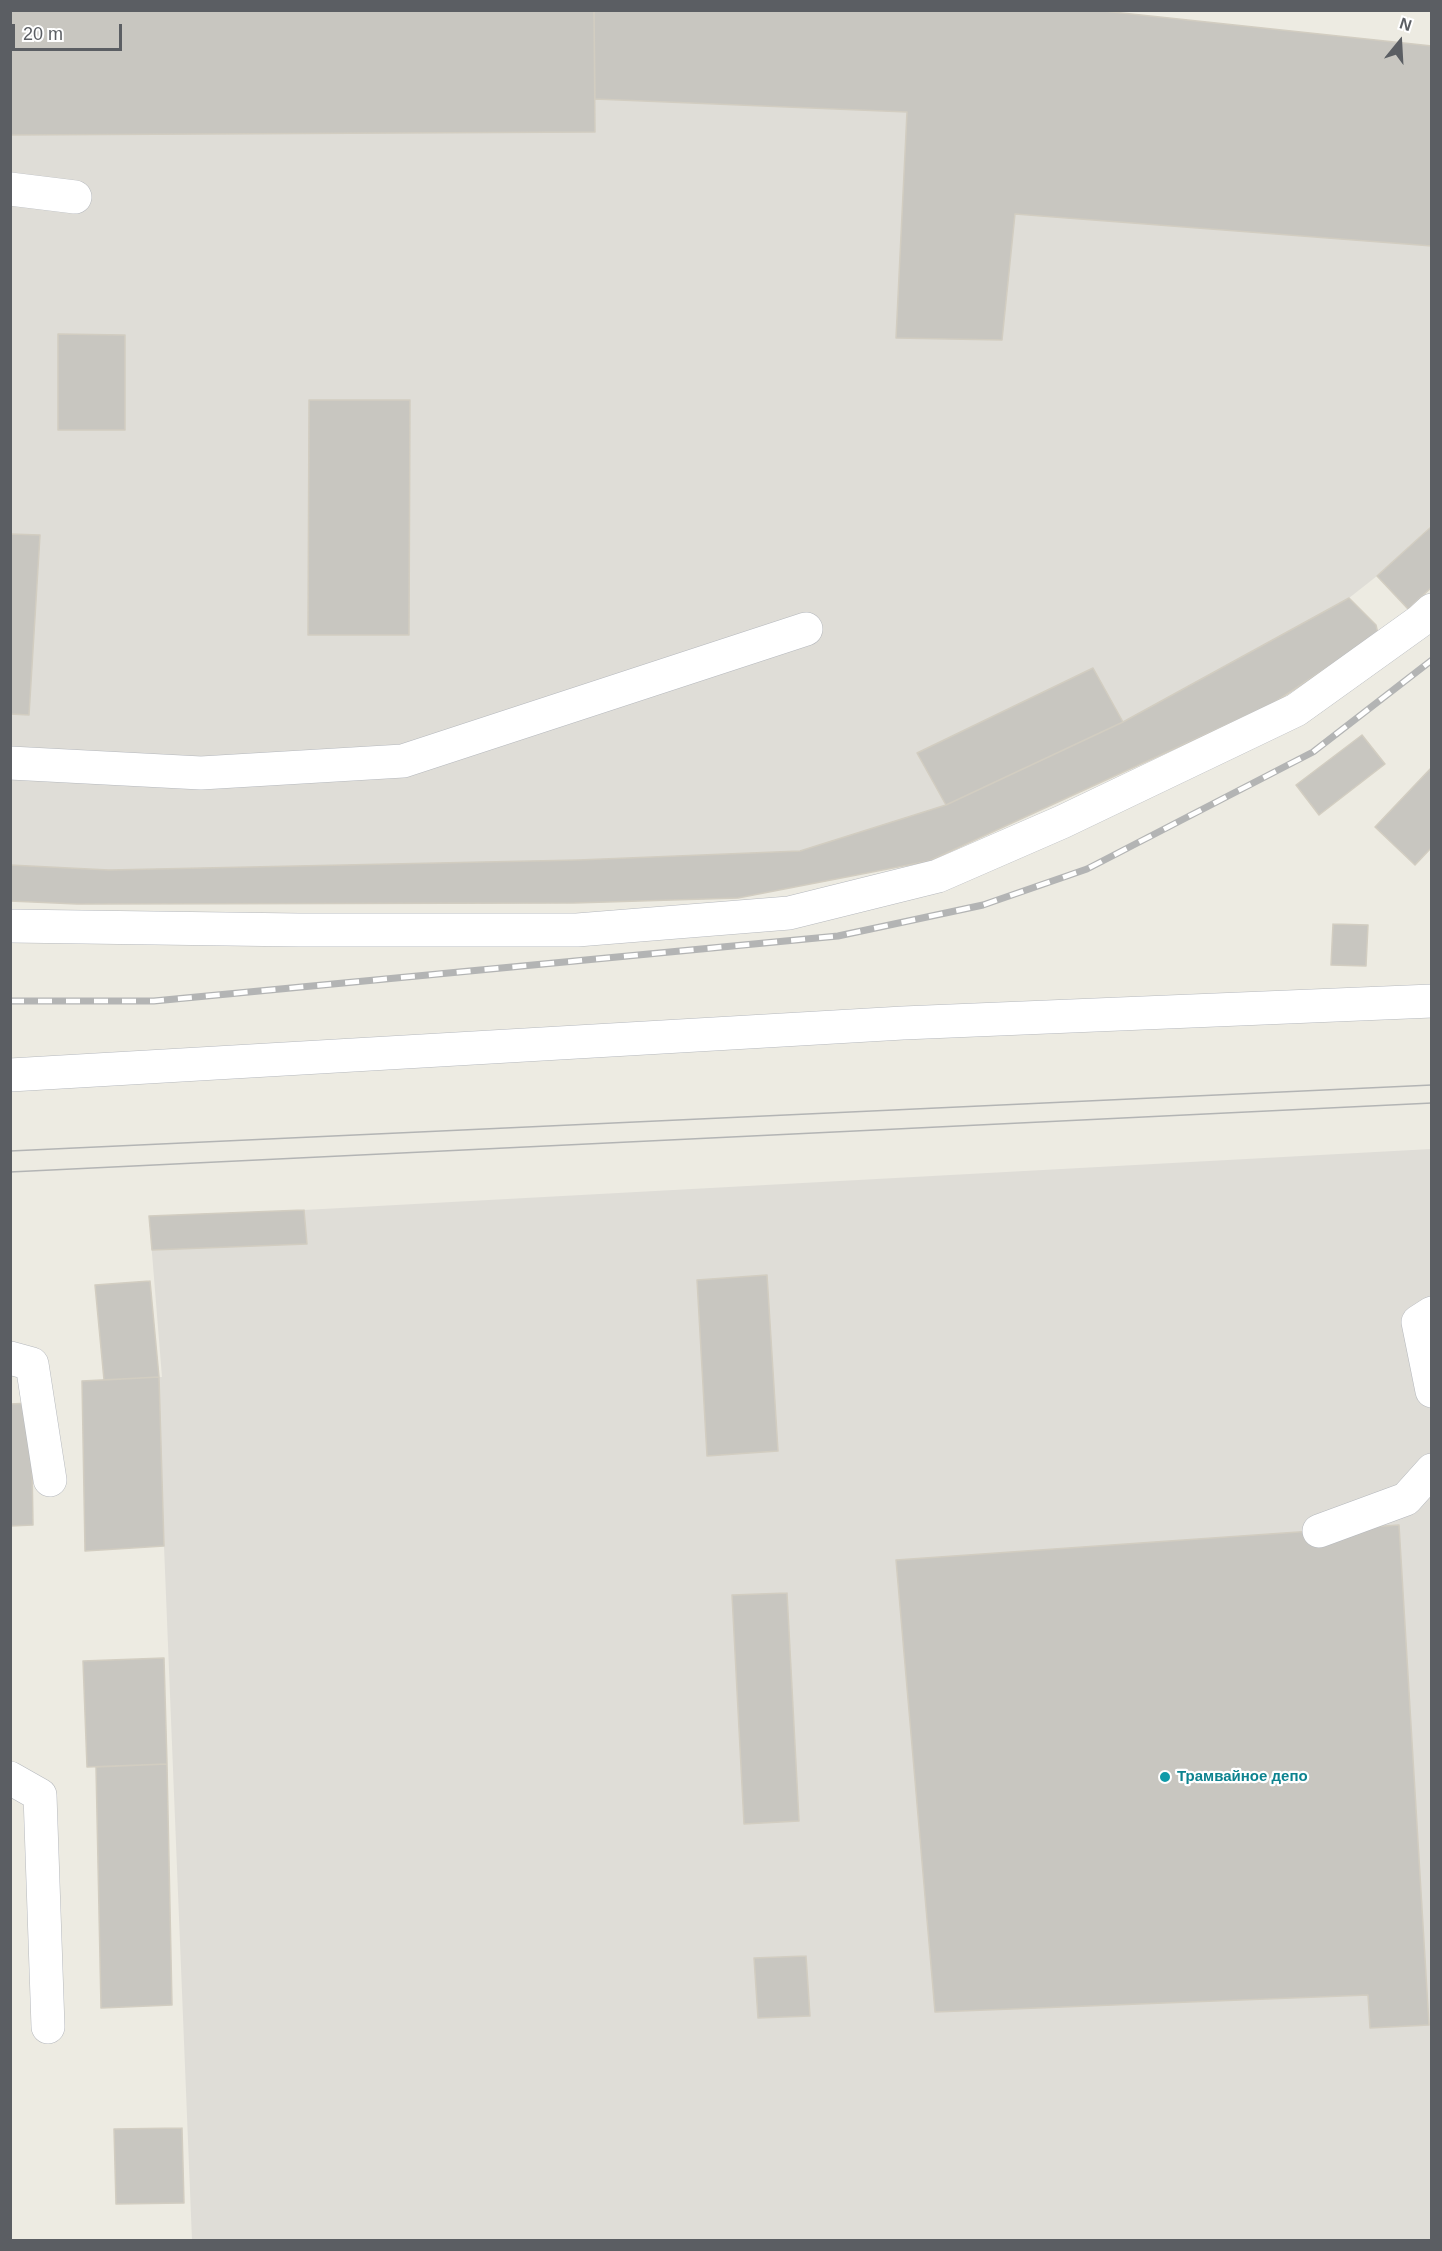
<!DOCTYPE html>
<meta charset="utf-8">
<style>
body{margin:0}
#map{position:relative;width:1442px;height:2251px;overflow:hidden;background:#edebe2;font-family:Arial,sans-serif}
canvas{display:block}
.frame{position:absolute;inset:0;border:12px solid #5b5e63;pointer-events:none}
.north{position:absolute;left:1370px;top:12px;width:60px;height:60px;-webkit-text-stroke:4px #fff;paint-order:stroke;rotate:18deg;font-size:16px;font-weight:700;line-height:24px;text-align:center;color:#5b5e63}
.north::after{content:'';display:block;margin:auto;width:21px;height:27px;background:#5b5e63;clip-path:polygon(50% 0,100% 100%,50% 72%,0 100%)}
.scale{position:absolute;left:12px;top:24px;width:110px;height:27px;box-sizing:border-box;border:3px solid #5b5e63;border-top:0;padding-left:8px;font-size:18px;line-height:21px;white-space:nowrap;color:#5b5e63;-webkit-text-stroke:4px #fff;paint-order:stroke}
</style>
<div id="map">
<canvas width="1442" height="2251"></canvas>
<div class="frame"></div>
<div class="north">N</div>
<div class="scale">20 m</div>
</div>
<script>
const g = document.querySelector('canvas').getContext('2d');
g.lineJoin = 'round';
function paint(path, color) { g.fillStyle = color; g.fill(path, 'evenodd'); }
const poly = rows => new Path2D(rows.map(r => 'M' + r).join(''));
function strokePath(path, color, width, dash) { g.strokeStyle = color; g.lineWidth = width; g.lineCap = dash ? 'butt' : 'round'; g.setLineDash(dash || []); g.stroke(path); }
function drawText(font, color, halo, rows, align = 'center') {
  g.font = font + ' Arial,sans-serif'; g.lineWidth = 4.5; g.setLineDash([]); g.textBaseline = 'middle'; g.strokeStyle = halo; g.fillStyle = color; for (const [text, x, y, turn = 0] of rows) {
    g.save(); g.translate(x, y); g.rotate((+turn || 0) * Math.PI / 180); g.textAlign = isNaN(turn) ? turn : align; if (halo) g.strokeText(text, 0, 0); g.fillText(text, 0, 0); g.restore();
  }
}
paint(poly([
 [1094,10,1431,46,1431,526,1377,576,1349,598,1123,722,946,805,800,851,578,860,109,870,11,865,11,11],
 [1431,1149,1431,2240,192,2240,164,1546,159,1377,162,1377,149,1216,304,1210]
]), '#dfddd7');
const building = poly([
 [10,10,594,10,595,132,10,135,10,10],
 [594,10,1094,10,1432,46,1432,246,1015,214,1002,340,896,338,907,112,595,99,594,10],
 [58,334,125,335,125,430,58,430,58,334],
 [309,400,410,400,409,635,308,635,309,400],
 [1432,526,1432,587,1408,609,1377,576,1432,526],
 [10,534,40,535,29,715,10,714,10,534],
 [1349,598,1376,625,1378,634,1272,704,929,861,738,898,574,903,77,904,10,901,10,865,109,870,578,860,800,851,946,805,1123,722,1349,598],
 [1093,668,1123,722,946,805,917,753,1093,668],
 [1362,735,1385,764,1319,815,1296,785,1362,735],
 [1432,767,1432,847,1415,865,1375,827,1432,767],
 [1333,924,1368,925,1366,966,1331,965,1333,924],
 [304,1210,307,1244,152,1250,149,1216,304,1210],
 [767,1275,778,1451,707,1456,697,1280,767,1275],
 [150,1281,159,1377,104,1380,95,1285,150,1281],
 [159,1377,164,1546,85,1551,82,1381,159,1377],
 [31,1403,33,1525,10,1526,10,1404,31,1403],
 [1399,1525,1429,2025,1370,2028,1368,1995,935,2012,896,1560,1399,1525],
 [787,1593,799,1821,744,1824,732,1595,787,1593],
 [164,1658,167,1764,87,1767,83,1661,164,1658],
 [167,1764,172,2005,101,2008,96,1767,167,1764],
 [806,1956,810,2016,758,2018,754,1958,806,1956],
 [182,2128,184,2203,116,2204,114,2129,182,2128]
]);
paint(building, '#c8c6c0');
strokePath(building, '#d2cdc1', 1.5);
const minor = poly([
 [10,189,75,197],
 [10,763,201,773,403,761,806,629],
 [10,926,299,930,577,930,789,913,938,876,1062,822,1296,710,1420,621,1432,610],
 [10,1075,903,1023,1432,1001],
 [1432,1313,1418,1322,1432,1391],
 [10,1358,32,1364,50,1480],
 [1319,1531,1406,1499,1432,1470],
 [10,1778,40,1795,48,2027]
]);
strokePath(minor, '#b5b8bd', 34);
strokePath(minor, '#fff', 33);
strokePath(poly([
 [10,1151,1432,1085],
 [10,1172,1432,1103]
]), '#b3b4b4', 1.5);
const rail = poly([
 [10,1001,154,1001,838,936,983,905,1087,869,1313,752,1432,660]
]);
strokePath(rail, '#b3b4b4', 7);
strokePath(rail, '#fff', 4.5, [14]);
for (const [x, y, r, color] of [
 [1165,1777,6,"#0f9aa8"]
]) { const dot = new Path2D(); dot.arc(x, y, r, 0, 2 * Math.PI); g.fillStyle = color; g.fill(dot); strokePath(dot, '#fff', 2); }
drawText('bold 15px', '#0d838f', '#fff', [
 ["Трамвайное депо",1177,1777]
], 'left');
</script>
